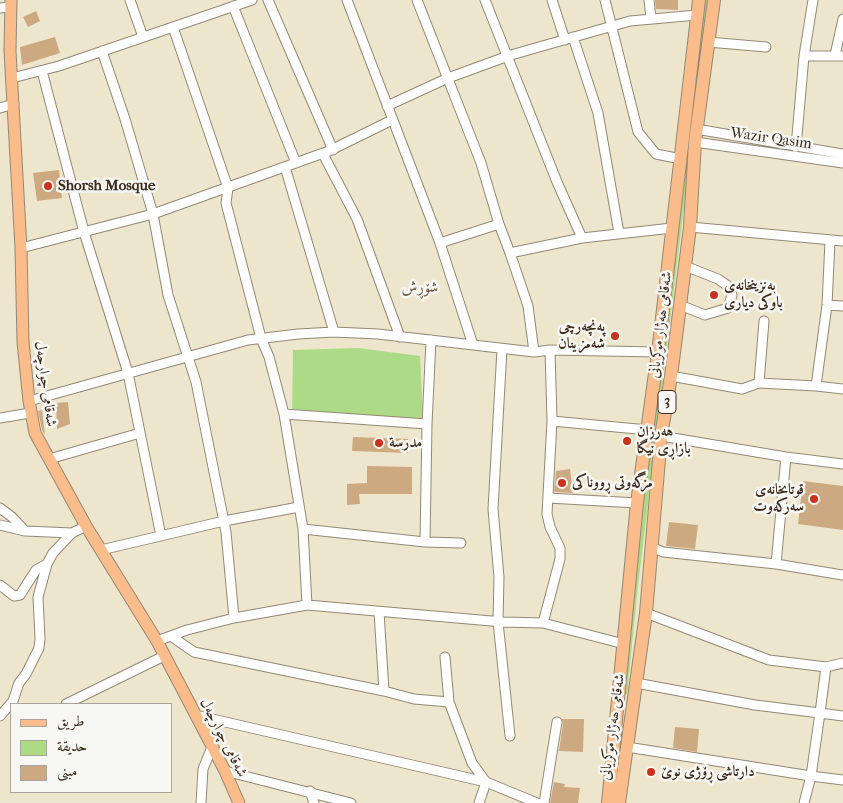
<!DOCTYPE html>
<meta charset="utf-8">
<style>
body{margin:0}
#map{position:relative;width:843px;height:803px;overflow:hidden;background:#ede6cc;font-family:"IM FELL French Canon",Amiri,serif}
canvas{display:block}
.legend{position:absolute;left:10px;top:703px;width:162px;height:90px;box-sizing:border-box;background:#f6f6f2;border:1px solid #aba49d;margin:0;padding:6px 9px;list-style:none;font-size:15px;color:#3b2a1e}
.legend li{display:flex;align-items:center;gap:10px;height:25px}
.legend b{width:25px;border:1px solid #aba49d}
</style>
<div id="map">
<canvas width="843" height="803"></canvas>
<ul class="legend">
<li><b style="height:6px;background:#f9bc8a"></b>طريق</li>
<li><b style="height:14px;background:#adda87"></b>حديقة</li>
<li><b style="height:14px;background:#cda982"></b>مبنى</li>
</ul>
</div>
<script>
const g = document.querySelector('canvas').getContext('2d');
g.lineJoin = 'round';
function paint(path, color) { g.fillStyle = color; g.fill(path, 'evenodd'); }
const poly = rows => new Path2D(rows.map(r => 'M' + r).join(''));
function strokePath(path, color, width, dash) { g.strokeStyle = color; g.lineWidth = width; g.lineCap = dash ? 'butt' : 'round'; g.setLineDash(dash || []); g.stroke(path); }
function drawText(font, color, halo, rows, align = 'center') {
  g.font = font + ' "IM FELL French Canon",Amiri,serif'; g.lineWidth = 5; g.setLineDash([]); g.textBaseline = 'middle'; g.strokeStyle = halo; g.fillStyle = color; for (const [text, x, y, turn = 0] of rows) {
    g.save(); g.translate(x, y); g.rotate((+turn || 0) * Math.PI / 180); g.textAlign = isNaN(turn) ? turn : align; if (halo) g.strokeText(text, 0, 0); g.fillText(text, 0, 0); g.restore();
  }
}
paint(poly([
 [701,0,707,0,708,8,638,586,627,694,624,694,627,617],
 [358,348,420,356,423,418,292,415,293,350]
]), '#adda87');
paint(poly([
 [655,0,678,0,678,10,656,9],
 [36,11,40,21,28,27,23,17],
 [55,37,60,53,22,65,20,47],
 [59,170,62,198,37,201,33,173],
 [68,402,70,424,57,429,56,403],
 [42,410,45,435,42,430,38,411],
 [353,437,408,439,408,453,352,451],
 [367,466,412,467,412,494,359,494,360,504,347,505,347,484,367,483],
 [570,469,573,493,554,492,556,471],
 [803,481,843,486,843,530,798,524],
 [669,522,698,525,695,549,666,546],
 [562,719,584,719,583,752,559,751,563,723],
 [675,727,699,729,697,752,673,748],
 [554,782,565,784,564,787,580,788,578,803,550,803]
]), '#cda982');
const minor = poly([
 [130,0,143,37],
 [268,0,333,150],
 [347,0,440,243,473,345],
 [417,0,481,163,499,224,510,253,528,306,534,352],
 [485,0,557,182,582,238],
 [552,0,565,40],
 [605,0,638,132,656,154,681,159],
 [649,0,651,18],
 [233,6,296,163],
 [0,8,10,7],
 [173,27,228,188,226,203,261,338,269,357,284,414,303,529,307,605],
 [573,37,598,113,619,233],
 [708,42,766,47],
 [102,51,125,119,153,214,168,295,196,382,226,532,234,618],
 [835,55,843,19],
 [804,56,843,56],
 [42,71,84,232,128,373,161,536],
 [12,78,59,66,252,0],
 [387,106,448,78,511,55,630,21,697,15],
 [0,108,14,104],
 [696,129,843,154],
 [695,142,843,163],
 [796,147,804,56,813,0],
 [323,154,357,219,400,337],
 [285,167,334,332],
 [690,227,843,241],
 [440,243,499,224],
 [21,248,153,214,329,151,392,120],
 [510,253,582,238,672,228],
 [680,305,705,315,728,308,732,295,728,286,718,279,685,266],
 [827,305,843,306],
 [502,349,493,509,499,577,498,622,510,736],
 [671,376,742,389,759,383,816,386,843,389],
 [759,383,764,321],
 [816,386,827,305,830,241],
 [29,401,248,340,298,334,334,332,378,334,534,352,550,350,658,352],
 [284,414,427,424],
 [0,418,30,413],
 [552,421,648,430],
 [661,436,786,457,843,464],
 [49,459,140,433],
 [548,498,637,503],
 [0,508,12,517,25,531],
 [0,525,25,531,72,533,86,526],
 [303,529,425,542,461,543],
 [425,542,427,424,431,340],
 [652,547,663,552,776,564,843,575],
 [101,550,224,521,299,507],
 [776,564,786,457],
 [0,585,14,596,20,595,36,570,47,564],
 [379,612,384,691],
 [646,613,769,660,826,667,843,663],
 [543,623,560,559,560,548,550,527,547,514,552,421,550,350],
 [171,636,194,652,384,691,414,699,449,702],
 [157,641,187,630,234,618,307,605,503,622,543,623,624,644],
 [445,657,449,702,472,763,486,782,479,803],
 [636,683,755,705,820,713,826,667],
 [66,704,164,656],
 [195,715,486,782,537,803],
 [0,716,13,701,19,683,26,674,39,648,40,639,38,597,47,564,53,553,72,533],
 [627,747,811,776,820,713,843,716],
 [225,771,351,803],
 [310,791,314,803],
 [201,803,203,769,212,747],
 [544,803,557,722],
 [804,803,811,776,843,780]
]);
const major = poly([
 [11,0,10,51,21,248,23,342,29,401,35,433,86,526,157,641,225,771,239,803]
]);
const highway = poly([
 [608,803,637,503,658,352,699,0],
 [619,803,646,613,661,436,671,376,690,227,695,142,714,0]
]);
strokePath(minor, '#948875', 11);
strokePath(major, '#948875', 13);
strokePath(highway, '#948875', 14);
strokePath(minor, '#fff', 9);
strokePath(major, '#f9bc8a', 11);
strokePath(highway, '#f9bc8a', 12);
for (const [x, y, r, color] of [
 [48,186,5,"#c8321e"],
 [714,295,5,"#c8321e"],
 [615,336,5,"#c8321e"],
 [627,441,5,"#c8321e"],
 [379,443,5,"#c8321e"],
 [562,483,5,"#c8321e"],
 [814,499,5,"#c8321e"],
 [651,772,5,"#c8321e"]
]) { const dot = new Path2D(); dot.arc(x, y, r, 0, 2 * Math.PI); g.fillStyle = color; g.fill(dot); strokePath(dot, '#f6f6f2', 2); }
for (const [x, y, w] of [
 [667,402,18]
]) { const box = new Path2D(); box.roundRect(x - w / 2, y - 11.5, w, 23, 4); g.fillStyle = '#f6f6f2'; g.fill(box); strokePath(box, '#3b2a1e', 1); }
drawText('bold 14px', '#3b2a1e', null, [
 ["3",667,402]
]);
drawText('15px', '#3b2a1e', '#f6f6f2', [
 ["Wazir Qasim",771,139,8],
 ["شەقامی ھەژار موکریانی",661,325,-83],
 ["شەقامی چوارچەل",45,384,82],
 ["شەقامی ھەژار موکریانی",613,727,-82],
 ["شەقامی چوارچەل",223,738,63]
]);
drawText('bold 15px', '#3b2a1e', '#f6f6f2', [
 ["Shorsh Mosque",58,186],
 ["بەنزینخانەی",724,286],
 ["باوکی دیاری",724,303],
 ["پەنچەرچی",605,327,"right"],
 ["شەمزینان",605,344,"right"],
 ["هەرزان",637,432],
 ["بازاڕی نیگا",637,449],
 ["مدرسة",389,443],
 ["مزگەوتی ڕووناکی",572,483],
 ["قوتابخانەی",804,490,"right"],
 ["سەرکەوت",804,507,"right"],
 ["دارتاشی ڕۆژی نوێ",661,772]
], 'left');
drawText('16px', '#6e5641', '#f6f6f2', [
 ["شۆڕش",420,288]
]);
</script>
